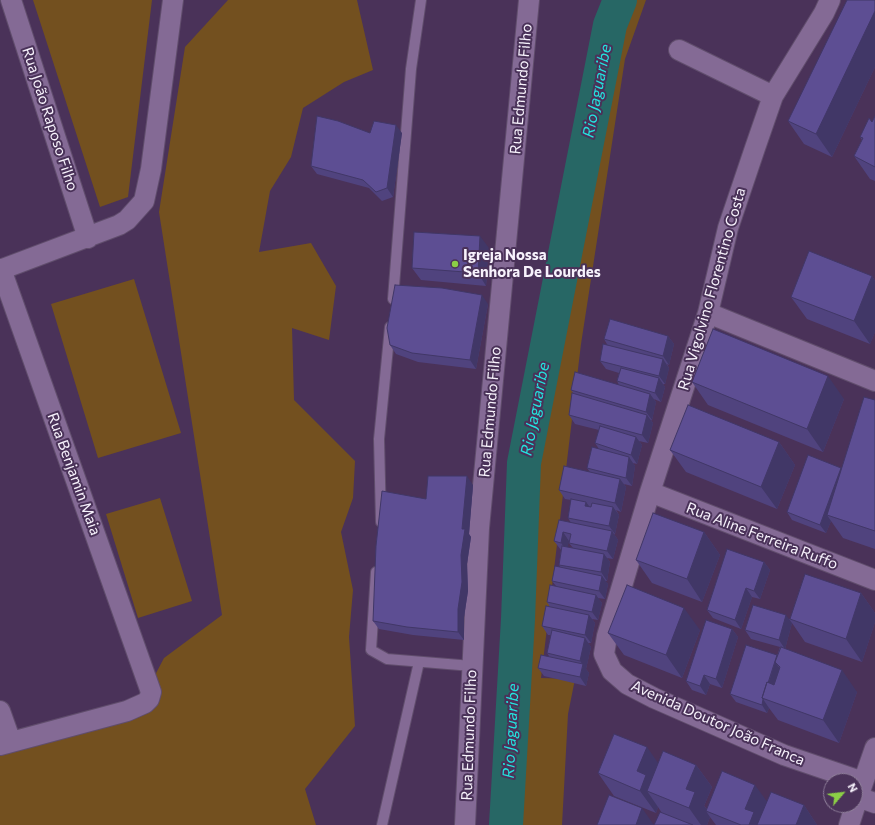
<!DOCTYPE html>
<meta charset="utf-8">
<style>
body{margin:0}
#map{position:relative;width:875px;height:825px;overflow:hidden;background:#4a3259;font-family:Commissioner,sans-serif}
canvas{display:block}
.north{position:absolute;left:823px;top:773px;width:40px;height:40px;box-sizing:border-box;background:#4a3259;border:1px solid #8f7f9a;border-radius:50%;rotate:62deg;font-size:11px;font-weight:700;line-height:16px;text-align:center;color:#f7f2fc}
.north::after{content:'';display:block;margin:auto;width:14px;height:18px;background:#8bce46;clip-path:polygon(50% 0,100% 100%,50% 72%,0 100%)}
</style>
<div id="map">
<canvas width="875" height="825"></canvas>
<div class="north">N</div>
</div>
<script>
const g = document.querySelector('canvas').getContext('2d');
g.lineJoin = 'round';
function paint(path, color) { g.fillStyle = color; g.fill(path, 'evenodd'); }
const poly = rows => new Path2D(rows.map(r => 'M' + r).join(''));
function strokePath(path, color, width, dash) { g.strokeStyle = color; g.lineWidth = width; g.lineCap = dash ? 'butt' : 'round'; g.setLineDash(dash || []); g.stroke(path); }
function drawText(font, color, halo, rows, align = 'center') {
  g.font = font + ' Commissioner,sans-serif'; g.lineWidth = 4; g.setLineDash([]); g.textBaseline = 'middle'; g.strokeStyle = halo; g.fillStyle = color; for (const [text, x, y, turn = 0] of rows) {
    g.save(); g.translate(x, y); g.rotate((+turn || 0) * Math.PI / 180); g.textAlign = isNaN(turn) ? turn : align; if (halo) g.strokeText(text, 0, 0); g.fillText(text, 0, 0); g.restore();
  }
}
paint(poly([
 [33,0,152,0,128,197,100,207],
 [228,0,357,0,373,70,344,82,303,108,291,157,270,191,259,252,311,243,336,286,329,340,292,328,294,400,355,461,353,498,341,532,353,590,349,637,355,726,305,789,316,825,0,825,0,750,143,698,164,658,222,615,159,212,185,47],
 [611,0,646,0,625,59,581,344,541,678,575,679,568,714,562,825,499,825,522,421,573,130],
 [134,279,181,433,98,458,51,304],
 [160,498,192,601,138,618,106,514]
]), '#73501f');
strokePath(poly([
 [506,825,518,619,524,463,610,25,620,0]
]), '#276765', 34);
const lane = poly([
 [393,299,411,69,421,0],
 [381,522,379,439,390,327],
 [376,572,371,650,387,659,472,666],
 [382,825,419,662]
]);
const street = poly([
 [11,0,88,238],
 [830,0,824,13,773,96,755,148,728,228,708,313,650,492,607,636,604,654,612,671,627,684,654,698,784,755,863,782],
 [679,50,773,96],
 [0,270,119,225,127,220,144,201,151,169,173,0],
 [708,313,875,381],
 [650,492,875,580],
 [0,711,11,742],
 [0,745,127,711,145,703,149,699,151,692,1,269],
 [875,748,858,797,875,803],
 [465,825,479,528,529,0],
 [849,825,858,797]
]);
strokePath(lane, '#604d6c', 12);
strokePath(street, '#604d6c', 22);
strokePath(lane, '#846a95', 10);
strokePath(street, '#846a95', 20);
paint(poly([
 [875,0,875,67,832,157,804,144,788,121],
 [875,116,875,181,870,179,854,156,862,140,860,137,872,122],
 [370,133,402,133,393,197,382,201,369,188,317,174,311,166],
 [489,248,486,286,421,280,412,268],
 [872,276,875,281,875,332,870,344,807,319,791,297],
 [488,304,476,369,418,362,396,354,390,345],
 [668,336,674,344,669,365,667,364,669,368,665,384,663,384,665,387,661,402,654,399,656,402,652,420,651,420,653,423,648,443,639,441,642,445,637,464,633,463,635,466,632,486,624,484,626,487,621,512,616,510,619,515,615,534,614,534,618,540,613,559,607,558,610,562,607,581,605,581,608,584,605,599,598,598,602,603,598,620,592,619,595,623,591,643,588,643,591,647,586,669,589,673,586,686,544,676,538,668,549,656,547,653,551,635,548,635,542,626,550,607,547,602,556,586,552,581,560,567,559,565,561,550,554,541,571,523,568,518,571,500,565,499,559,490,590,472,587,468,599,449,595,443,599,430,575,424,569,415,574,394,571,390,619,385,617,381,619,373,606,369,600,361,608,346,604,339],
 [569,541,570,541,569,543,573,548,567,547],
 [692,382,844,399,823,452,708,405],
 [875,400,875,549,843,538,831,521,826,533,792,520,787,512,842,468],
 [779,442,795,465,777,509,686,472,670,450],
 [473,485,469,534,471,537,467,564,468,591,464,617,464,640,413,635,379,629,373,621,426,499],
 [704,532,720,555,702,602,652,583,636,560],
 [764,562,770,570,760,599,752,597,741,629,713,618,707,610],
 [861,593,875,613,875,622,862,662,805,642,792,623,785,649,857,692,839,743,778,720,769,708,767,713,736,702,730,694,777,656,780,647,751,639,745,630,790,619],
 [732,629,738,637,722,688,710,684,706,695,692,690,686,681],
 [700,630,682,678,624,655,608,633],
 [658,763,696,765,712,787,704,806,707,809,767,802,804,805,817,825,716,825,710,817,707,825,654,825,662,813,658,807,656,813,614,796,598,773]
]), '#50437e');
paint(poly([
 [875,11,875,67,832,157,816,134],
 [396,125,402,133,393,197,387,188],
 [480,236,489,248,486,286,478,273],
 [872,276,875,281,875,332,870,344,854,321],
 [482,295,488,304,476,369,470,360],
 [668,336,674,344,669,365,663,356],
 [663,359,669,368,665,384,659,376],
 [828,376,844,399,823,452,807,429],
 [659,378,665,387,661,402,655,393],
 [650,394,656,402,652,420,646,412],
 [647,415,653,423,648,443,642,435],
 [636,437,642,445,637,464,631,455],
 [779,442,795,465,777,509,761,487],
 [629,457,635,466,632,486,626,478],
 [841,468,847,476,827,515,831,521,826,533,820,525],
 [467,476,473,485,469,534,471,537,467,564,468,591,464,617,464,640,458,632,458,609,462,529],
 [620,479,626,487,621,512,615,503],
 [586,502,592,510,585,506],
 [613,507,619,515,615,534,609,526],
 [612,531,618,540,613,559,607,551],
 [563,532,569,541,567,551,561,543],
 [704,532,720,555,702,602,687,579],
 [604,554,610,562,607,581,601,572],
 [764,562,770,570,760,599,754,591],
 [602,576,608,584,605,599,599,591],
 [746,588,752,597,741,629,735,620],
 [861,593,875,613,875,622,862,662,846,639],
 [596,595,602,603,598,620,592,612],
 [684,608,700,630,682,678,666,655],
 [589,615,595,623,591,643,585,635],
 [786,615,792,623,785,649,779,640],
 [732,629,738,637,722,688,716,679],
 [585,638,591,647,586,669,589,673,586,686,580,677,583,665,580,661],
 [775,662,781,670,771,701,764,698],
 [842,670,857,692,839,743,823,720],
 [704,675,710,684,706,695,700,686],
 [763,699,769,708,767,713,762,705],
 [647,747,663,770,647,791,658,807,656,813,640,791,637,771],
 [696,765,712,787,704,806,709,812,706,811,710,817,707,825,701,825,689,808,686,789],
 [755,785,771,807,764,825,749,825,745,809],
 [804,805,817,825,796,825],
 [642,808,654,825,636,825]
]), '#413767');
const building = poly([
 [847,0,875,0,875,11,816,134,788,121,847,0],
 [317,116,338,121,370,133,374,121,396,125,387,188,376,192,363,180,311,166,317,116],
 [875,116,875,167,854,156,863,138,860,137,869,118,872,122,875,116],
 [414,232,480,236,478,273,412,268,414,232],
 [809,251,872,276,854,321,791,297,809,251],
 [395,285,442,288,482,295,470,360,412,353,390,345,387,328,395,285],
 [610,319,668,336,663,356,604,339,610,319],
 [713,329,828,376,807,429,692,382,713,329],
 [603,344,663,359,659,376,600,361,603,344],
 [621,368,659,378,655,393,617,381,621,368],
 [575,372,650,394,646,412,571,390,575,372],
 [572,393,647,415,642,435,569,415,572,393],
 [864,397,875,400,875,531,827,515,864,397],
 [688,405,779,442,761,487,670,450,688,405],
 [600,426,636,437,631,455,595,443,600,426],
 [592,447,629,457,626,478,587,468,592,447],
 [808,455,841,468,820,525,787,512,808,455],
 [564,466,620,479,615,503,559,490,564,466],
 [428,476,467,476,462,529,465,529,461,555,462,582,458,609,458,632,407,627,373,621,376,546,382,491,426,499,428,476],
 [571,499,586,502,585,506,591,507,592,503,613,507,609,526,568,518,571,499],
 [653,513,704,532,687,579,636,560,653,513],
 [559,520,612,531,607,551,569,543,571,534,563,532,561,543,554,541,559,520],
 [562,546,604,554,601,572,559,565,562,546],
 [727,549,764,562,754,591,746,588,735,620,707,610,727,549],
 [555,566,602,576,599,591,552,581,555,566],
 [805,574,861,593,846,639,790,619,805,574],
 [550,585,596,595,592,612,547,602,550,585],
 [627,585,684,608,666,655,608,633,627,585],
 [753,605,786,615,779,640,745,630,753,605],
 [546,606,589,615,585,635,542,626,546,606],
 [706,620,732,629,716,679,704,675,700,686,686,681,706,620],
 [552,630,585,638,580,661,547,653,552,630],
 [746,645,777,655,768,683,767,682,762,698,763,699,762,705,730,694,746,645],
 [781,647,842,670,823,720,762,698,767,682,774,685,780,667,775,662,781,647],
 [541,655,583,664,580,677,538,668,541,655],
 [614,734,647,747,637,771,646,775,640,791,598,773,614,734],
 [663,751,696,765,686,789,695,792,689,808,647,791,663,751],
 [722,771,755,785,745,809,754,812,749,825,741,825,706,811,722,771],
 [771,792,804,805,796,825,757,825,771,792],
 [609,795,642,808,636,825,597,825,609,795],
 [660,812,693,825,654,825,660,812]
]);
paint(building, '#5d4e93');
strokePath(building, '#413767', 1);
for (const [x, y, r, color] of [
 [455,264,4,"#8bce46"]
]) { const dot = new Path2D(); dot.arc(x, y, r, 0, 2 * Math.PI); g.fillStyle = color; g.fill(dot); strokePath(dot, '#4a3259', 1.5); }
drawText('15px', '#f7f2fc', '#4a3259', [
 ["Rua Edmundo Filho",521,89,-85],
 ["Rua João Raposo Filho",50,119,72],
 ["Rua Vigolvino Florentino Costa",712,289,-74],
 ["Rua Edmundo Filho",490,412,-85],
 ["Rua Benjamin Maia",74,474,70],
 ["Rua Aline Ferreira Ruffo",762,536,21],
 ["Avenida Doutor João Franca",718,723,24],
 ["Rua Edmundo Filho",469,735,-88]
]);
drawText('bold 15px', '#f7f2fc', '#4a3259', [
 ["Igreja Nossa",463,255],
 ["Senhora De Lourdes",463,272]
], 'left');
drawText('italic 16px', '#23e4de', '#4a3259', [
 ["Rio Jaguaribe",597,91,-79],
 ["Rio Jaguaribe",535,409,-79],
 ["Rio Jaguaribe",511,731,-87]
]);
</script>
